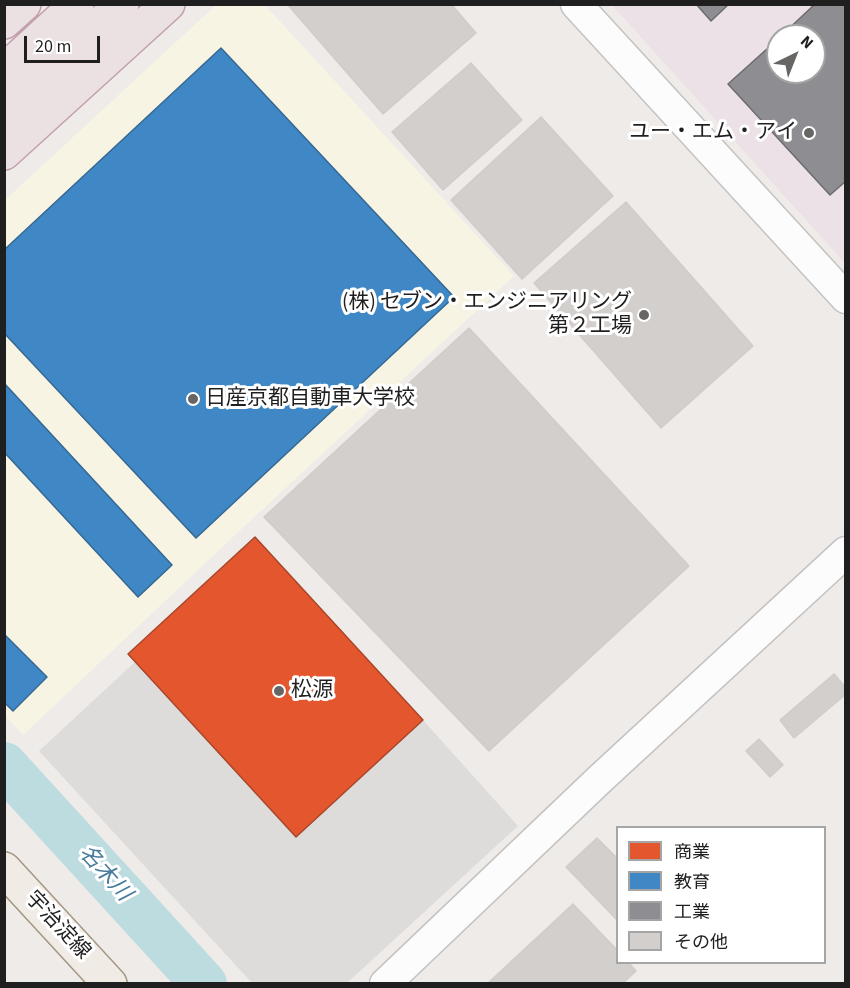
<!DOCTYPE html>
<meta charset="utf-8">
<style>
body{margin:0}
#map{position:relative;width:850px;height:988px;overflow:hidden;background:#eeebe8;font-family:"Source Sans 3","Noto Sans JP",sans-serif}
canvas{display:block}
.frame{position:absolute;inset:0;border:6px solid #1f1f1f;pointer-events:none}
.legend{position:absolute;left:616px;top:826px;width:210px;height:138px;box-sizing:border-box;background:#fff;border:2px solid #a5a5a5;margin:0;padding:8px 10px;list-style:none;font-size:18px;color:#1f1f1f}
.legend li{display:flex;align-items:center;gap:12px;height:30px}
.legend b{width:30px;border:2px solid #a5a5a5}
.north{position:absolute;left:766px;top:24px;width:60px;height:60px;box-sizing:border-box;background:#fff;border:2px solid #a5a5a5;border-radius:50%;rotate:43deg;font-size:16px;font-weight:700;line-height:24px;text-align:center;color:#1f1f1f}
.north::after{content:'';display:block;margin:auto;width:21px;height:27px;background:#676665;clip-path:polygon(50% 0,100% 100%,50% 72%,0 100%)}
.scale{position:absolute;left:24px;top:36px;width:76px;height:27px;box-sizing:border-box;border:3px solid #1f1f1f;border-top:0;padding-left:8px;font-size:18px;line-height:21px;white-space:nowrap;color:#1f1f1f;-webkit-text-stroke:4px #fff;paint-order:stroke}
</style>
<div id="map">
<canvas width="850" height="988"></canvas>
<div class="frame"></div>
<ul class="legend">
<li><b style="height:16px;background:#e4572e"></b>商業</li>
<li><b style="height:16px;background:#3f88c5"></b>教育</li>
<li><b style="height:16px;background:#8d8d92"></b>工業</li>
<li><b style="height:16px;background:#d2cfcd"></b>その他</li>
</ul>
<div class="north">N</div>
<div class="scale">20 m</div>
</div>
<script>
const g = document.querySelector('canvas').getContext('2d');
g.lineJoin = 'round';
function paint(path, color) { g.fillStyle = color; g.fill(path, 'evenodd'); }
const poly = rows => new Path2D(rows.map(r => 'M' + r).join(''));
function strokePath(path, color, width, dash) { g.strokeStyle = color; g.lineWidth = width; g.lineCap = dash ? 'butt' : 'round'; g.setLineDash(dash || []); g.stroke(path); }
function drawText(font, color, halo, rows, align = 'center') {
  g.font = font + ' "Source Sans 3","Noto Sans JP",sans-serif'; g.lineWidth = 6; g.setLineDash([]); g.textBaseline = 'middle'; g.strokeStyle = halo; g.fillStyle = color; for (const [text, x, y, turn = 0] of rows) {
    g.save(); g.translate(x, y); g.rotate((+turn || 0) * Math.PI / 180); g.textAlign = isNaN(turn) ? turn : align; if (halo) g.strokeText(text, 0, 0); g.fillText(text, 0, 0); g.restore();
  }
}
paint(poly([
 [612,5,845,5,845,263],
 [778,36,814,36,814,72,778,72]
]), '#ebe1e7');
paint(poly([
 [216,5,265,5,514,276,249,522,23,735,5,715,5,200]
]), '#f7f4e4');
paint(poly([
 [135,662,423,720,518,826,347,983,252,983,39,751]
]), '#dedcdb');
const shops = poly([
 [255,537,423,720,296,837,128,654,255,537]
]);
paint(shops, '#e4572e');
strokePath(shops, '#a9462a', 1.5);
const schools = poly([
 [221,48,454,297,196,538,4,333,4,250,221,48],
 [4,383,172,565,138,597,4,452,4,383],
 [4,634,47,677,13,711,4,702,4,634]
]);
paint(schools, '#3f88c5');
strokePath(schools, '#356893', 1.5);
const industry = poly([
 [696,4,729,4,711,21,696,4],
 [815,4,846,4,846,181,830,195,728,84,778,39,778,72,814,72,814,36,781,36,815,4]
]);
paint(industry, '#8d8d92');
strokePath(industry, '#6c6c70', 1.5);
strokePath(poly([
 [4,765,204,984]
]), '#bcdce0', 46);
const building = poly([
 [287,4,451,4,476,33,383,114,287,4],
 [471,63,522,120,443,190,392,132,471,63],
 [541,117,613,196,522,279,451,200,541,117],
 [626,202,753,346,661,428,534,283,626,202],
 [469,328,689,566,489,751,264,517,469,328],
 [834,674,846,688,846,694,794,738,780,720,834,674],
 [759,739,783,765,770,777,746,751,759,739],
 [597,838,618,859,618,921,566,867,597,838],
 [573,904,618,951,618,962,628,962,636,971,622,984,487,984,573,904]
]);
paint(building, '#d2cfcd');
strokePath(building, '#d1ccc9', 1.5);
const minor = poly([
 [576,4,846,298],
 [385,984,600,779,846,552]
]);
const major = poly([
 [4,869,110,984]
]);
const highway = poly([
 [4,22,24,4],
 [4,71,77,4],
 [4,112,122,4],
 [4,153,168,4]
]);
strokePath(minor, '#c5c3c2', 33);
strokePath(major, '#a49684', 36);
strokePath(highway, '#c2a0ad', 36);
strokePath(minor, '#fcfcfc', 30);
strokePath(major, '#f1ebe5', 33);
strokePath(highway, '#ebe0e2', 33);
for (const [x, y, r, color] of [
 [809,133,6,"#676665"],
 [644,315,6,"#676665"],
 [193,399,6,"#676665"],
 [279,691,6,"#676665"]
]) { const dot = new Path2D(); dot.arc(x, y, r, 0, 2 * Math.PI); g.fillStyle = color; g.fill(dot); strokePath(dot, '#fff', 2); }
drawText('21px', '#1f1f1f', '#fff', [
 ["ユー・エム・アイ",797,133],
 ["(株) セブン・エンジニアリング",632,303],
 ["第２工場",632,327],
 ["日産京都自動車大学校",205,399,"left"],
 ["松源",291,691,"left"]
], 'right');
drawText('21px', '#1f1f1f', '#fff', [
 ["宇治淀線",57,926,47]
]);
drawText('italic 22px', '#487b9d', '#fff', [
 ["名木川",104,874,48]
]);
</script>
